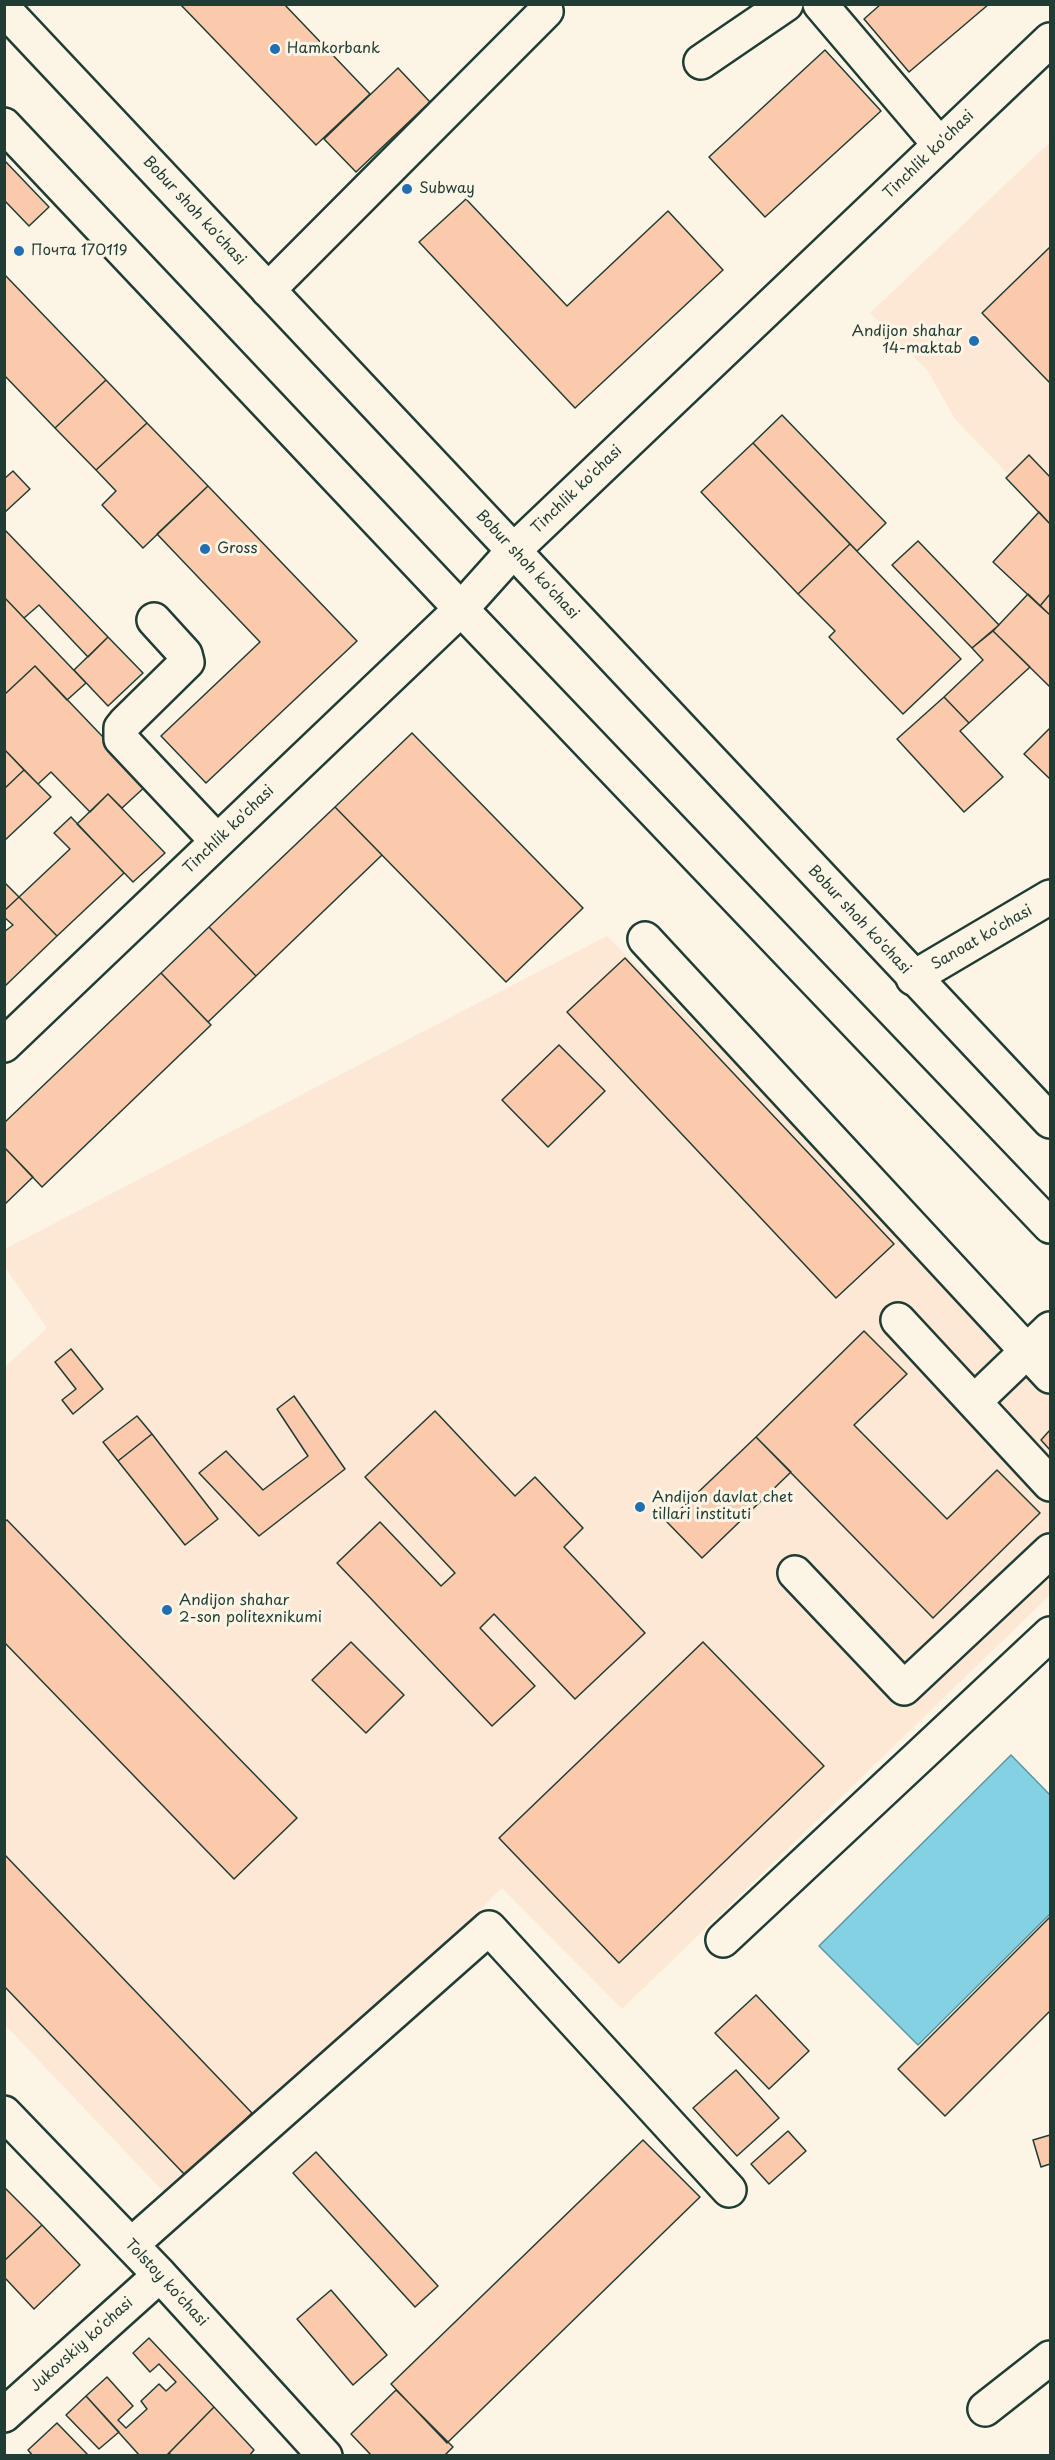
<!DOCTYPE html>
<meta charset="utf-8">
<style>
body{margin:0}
#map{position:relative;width:1055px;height:2460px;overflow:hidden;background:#fcf5e5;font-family:"Playpen Sans",sans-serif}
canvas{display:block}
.frame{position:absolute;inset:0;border:6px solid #1f3d34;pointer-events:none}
</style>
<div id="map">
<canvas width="1055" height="2460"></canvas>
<div class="frame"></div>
</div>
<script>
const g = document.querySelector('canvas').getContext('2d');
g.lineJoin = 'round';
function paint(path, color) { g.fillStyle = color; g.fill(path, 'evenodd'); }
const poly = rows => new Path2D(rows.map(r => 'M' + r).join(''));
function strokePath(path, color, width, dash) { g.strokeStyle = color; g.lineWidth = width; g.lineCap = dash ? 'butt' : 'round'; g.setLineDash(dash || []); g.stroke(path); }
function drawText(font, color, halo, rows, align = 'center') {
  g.font = font + ' "Playpen Sans",sans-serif'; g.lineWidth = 6; g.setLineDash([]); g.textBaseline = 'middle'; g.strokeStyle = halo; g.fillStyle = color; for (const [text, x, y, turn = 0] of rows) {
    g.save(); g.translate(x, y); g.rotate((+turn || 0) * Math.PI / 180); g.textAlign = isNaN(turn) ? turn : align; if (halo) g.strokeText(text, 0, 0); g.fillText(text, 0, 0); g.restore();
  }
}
paint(poly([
 [1050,142,1050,518,955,419,927,370,870,313],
 [607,936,1050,1375,1050,1595,622,2009,502,1888,179,2208,5,2025,5,1367,47,1328,5,1267,5,1249]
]), '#fce8d4');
const water = poly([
 [1011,1755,1050,1795,1050,1914,918,2045,819,1946,1011,1755]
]);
paint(water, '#85d1e4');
strokePath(water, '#5c969e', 1.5);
const building = poly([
 [180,4,284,4,370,94,316,145,180,4],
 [881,4,989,4,909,72,864,19,881,4],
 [825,50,881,111,765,217,709,157,825,50],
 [398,68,430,102,356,172,324,139,398,68],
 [4,160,49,207,29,226,4,200,4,160],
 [466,199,567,306,668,211,723,270,575,408,419,242,466,199],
 [1050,247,1050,380,1049,382,982,313,1050,247],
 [4,274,106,380,55,428,4,375,4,274],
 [106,380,147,423,96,470,55,428,106,380],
 [782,415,886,523,857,551,753,443,782,415],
 [147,423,208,486,143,548,102,505,116,491,96,470,147,423],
 [753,443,850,544,798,594,701,492,753,443],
 [1029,455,1050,477,1050,524,1006,478,1029,455],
 [13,471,30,489,4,513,4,479,13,471],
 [208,486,357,641,206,783,161,736,260,642,157,534,208,486],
 [1039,512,1050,524,1050,594,1040,606,993,562,1039,512],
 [4,529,108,637,88,657,39,605,24,618,4,597,4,529],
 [918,541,999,625,972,648,892,565,918,541],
 [850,544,961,659,903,714,829,637,835,631,798,594,850,544],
 [1028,594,1050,615,1050,687,993,631,1028,594],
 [1050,594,1050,615,1040,606,1050,594],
 [4,597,86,683,67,700,35,666,4,695,4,597],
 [993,631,1030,667,969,723,944,697,983,660,972,648,993,631],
 [108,637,143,673,108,706,74,670,108,637],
 [35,666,148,784,122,808,108,794,90,812,51,772,38,784,4,749,4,695,35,666],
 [944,697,969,723,960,731,1003,777,964,812,897,739,944,697],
 [1050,728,1050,779,1024,754,1050,728],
 [412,733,583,908,506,982,335,807,412,733],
 [4,749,24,770,4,789,4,749],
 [24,770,51,797,4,841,4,789,24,770],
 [108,794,165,853,133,882,77,824,108,794],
 [335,807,382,855,256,976,209,927,335,807],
 [71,817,124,873,57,936,19,897,70,849,54,833,71,817],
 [4,882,19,897,4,911,4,882],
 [19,897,57,936,4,987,4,932,13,925,4,917,4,911,19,897],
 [209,927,256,976,208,1022,161,973,209,927],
 [625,958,894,1244,836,1298,567,1012,625,958],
 [161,973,211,1025,42,1187,4,1147,4,1123,161,973],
 [559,1045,605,1091,548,1147,502,1100,559,1045],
 [4,1147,33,1177,4,1205,4,1147],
 [864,1331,907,1374,854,1425,947,1519,997,1470,1040,1513,933,1618,756,1437,864,1331],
 [71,1349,103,1389,73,1414,62,1400,76,1389,55,1362,71,1349],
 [294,1396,345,1469,259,1536,199,1473,226,1451,263,1490,308,1456,277,1409,294,1396],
 [435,1411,515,1496,535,1477,583,1528,564,1547,645,1633,575,1699,494,1614,480,1628,535,1686,492,1726,337,1563,380,1522,441,1586,455,1573,365,1477,435,1411],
 [137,1416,152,1434,118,1461,103,1442,137,1416],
 [1050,1430,1050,1450,1041,1440,1050,1430],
 [152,1434,218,1519,185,1545,118,1461,152,1434],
 [756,1437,791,1472,702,1558,667,1522,756,1437],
 [7,1520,297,1818,234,1879,4,1642,4,1522,7,1520],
 [351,1642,404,1695,366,1733,312,1680,351,1642],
 [703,1642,824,1766,619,1963,499,1838,703,1642],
 [4,1854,252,2113,186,2176,4,1986,4,1854],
 [1050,1917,1050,2011,945,2116,898,2069,1050,1917],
 [756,1995,809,2051,769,2089,715,2033,756,1995],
 [736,2070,779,2118,737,2156,693,2108,736,2070],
 [788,2131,806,2151,769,2184,751,2164,788,2131],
 [1050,2135,1050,2164,1041,2167,1033,2140,1050,2135],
 [643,2140,700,2197,447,2443,391,2384,643,2140],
 [316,2152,438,2286,415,2307,293,2173,316,2152],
 [4,2187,42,2225,4,2261,4,2187],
 [42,2225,80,2265,34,2309,6,2279,4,2280,4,2261,42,2225],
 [331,2290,387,2355,353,2385,297,2319,331,2290],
 [149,2338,214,2407,166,2456,140,2456,86,2396,107,2377,133,2406,118,2420,126,2428,147,2409,141,2401,159,2384,166,2391,176,2382,159,2364,150,2372,133,2353,149,2338],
 [396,2390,453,2447,444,2456,372,2456,351,2434,396,2390],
 [86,2396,119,2432,99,2449,66,2415,86,2396],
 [214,2407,254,2450,249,2456,172,2456,169,2453,214,2407],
 [57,2423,89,2456,33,2456,28,2450,57,2423]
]);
paint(building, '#fbc9ab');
strokePath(building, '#1f3d34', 1.5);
const minor = poly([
 [820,4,940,145],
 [701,62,786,4],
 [268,290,546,11,544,4],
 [154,620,185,654,187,662,125,723,121,728,121,739,217,841],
 [645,939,1050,1376],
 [913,978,1050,897],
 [4,1045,461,609,513,551,1050,40],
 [898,1320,1050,1484],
 [974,1402,1050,1329],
 [795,1573,904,1688,1050,1551],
 [723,1940,1050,1634],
 [4,2113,160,2275,325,2456],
 [131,2245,489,1928,729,2190],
 [985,2409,1050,2358],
 [4,2415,160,2275]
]);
const major = poly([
 [4,9,1050,1121],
 [4,125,461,609,1050,1226]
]);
strokePath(minor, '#1f3d34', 38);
strokePath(major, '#1f3d34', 38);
strokePath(minor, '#fcf5e5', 33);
strokePath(major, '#fcf5e5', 33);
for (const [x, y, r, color] of [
 [275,49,6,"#1f6fb2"],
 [407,189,6,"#1f6fb2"],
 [19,251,6,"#1f6fb2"],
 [974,341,6,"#1f6fb2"],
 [205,549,6,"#1f6fb2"],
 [640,1507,6,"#1f6fb2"],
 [167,1610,6,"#1f6fb2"]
]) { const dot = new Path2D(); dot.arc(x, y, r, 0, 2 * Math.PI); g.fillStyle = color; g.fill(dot); strokePath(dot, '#fcf5e5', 2); }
drawText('15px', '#1f3d34', '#fcf5e5', [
 ["Hamkorbank",287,49],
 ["Subway",419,189],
 ["Почта 170119",31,251],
 ["Andijon shahar",962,332,"right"],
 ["14-maktab",962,349,"right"],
 ["Gross",217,549],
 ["Andijon davlat chet",652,1498],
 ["tillari instituti",652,1515],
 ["Andijon shahar",179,1601],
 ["2-son politexnikumi",179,1618]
], 'left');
drawText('15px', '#1f3d34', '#fcf5e5', [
 ["Tinchlik ko'chasi",929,155,-44],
 ["Bobur shoh ko'chasi",194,211,47],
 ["Tinchlik ko'chasi",577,490,-44],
 ["Bobur shoh ko'chasi",527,565,47],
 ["Tinchlik ko'chasi",229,830,-44],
 ["Bobur shoh ko'chasi",859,920,47],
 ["Sanoat koʻchasi",982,938,-30],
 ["Tolstoy ko'chasi",166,2283,47],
 ["Jukovskiy koʻchasi",82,2345,-42]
]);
</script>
